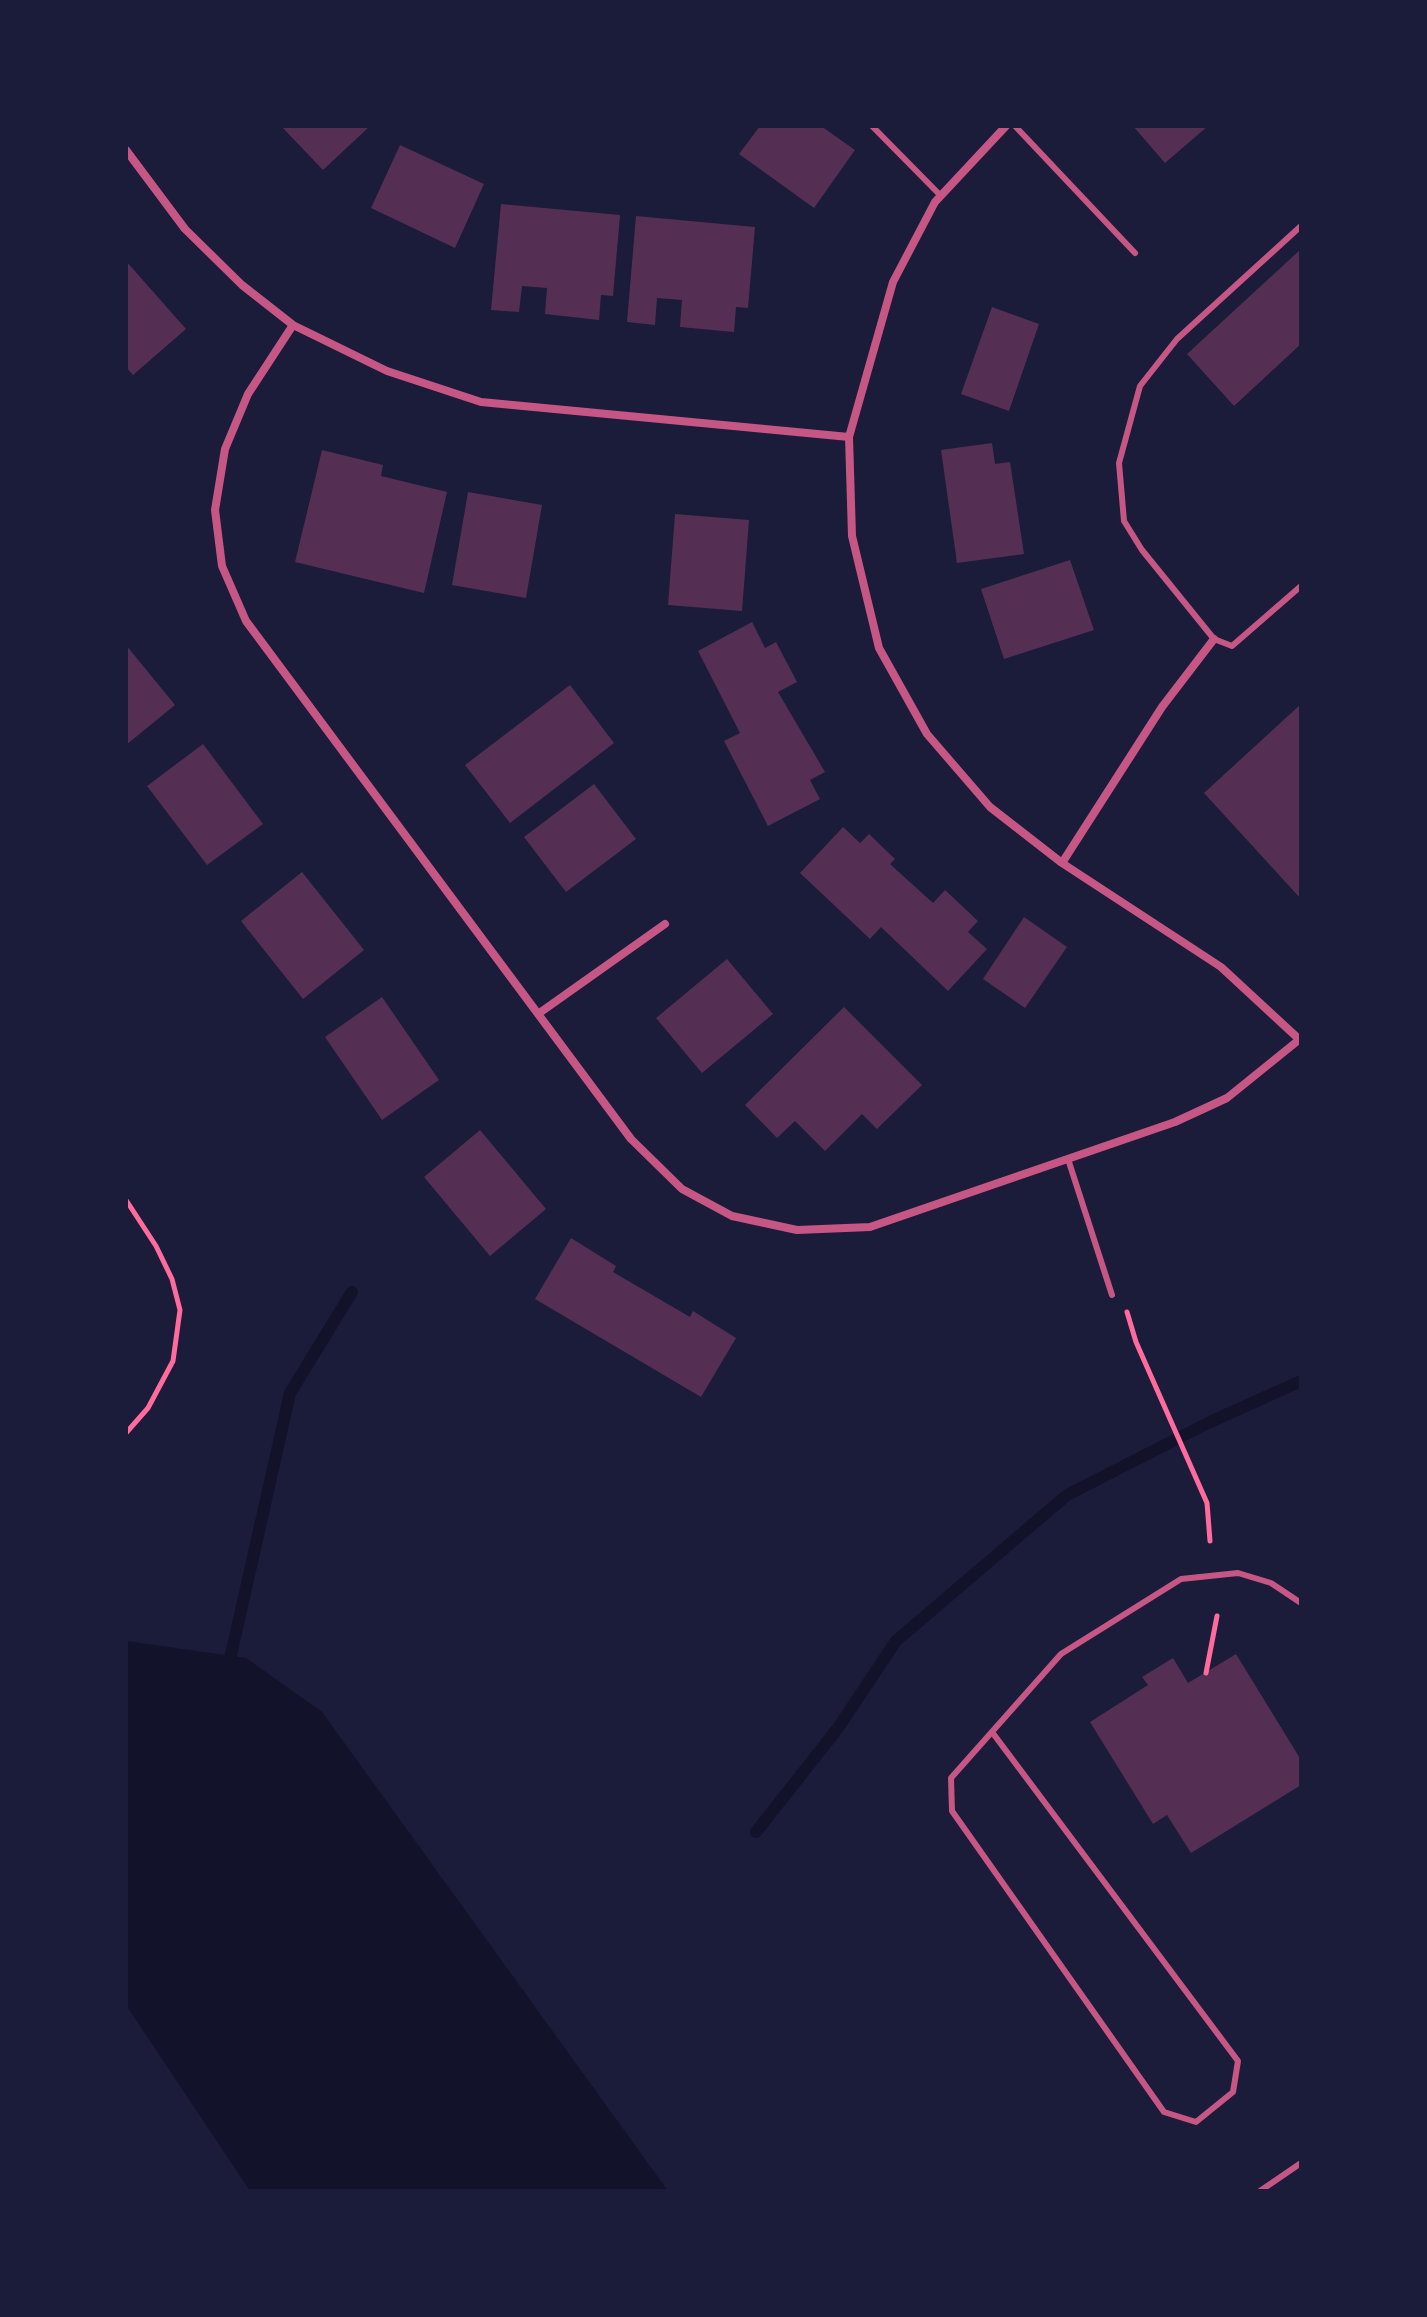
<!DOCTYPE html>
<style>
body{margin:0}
#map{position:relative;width:1427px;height:2317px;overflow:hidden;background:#1b1b3a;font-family:"Varela Round",sans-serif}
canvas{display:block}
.frame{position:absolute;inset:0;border:128px solid #1b1b3a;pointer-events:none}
</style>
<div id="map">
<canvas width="1427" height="2317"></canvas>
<div class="frame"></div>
</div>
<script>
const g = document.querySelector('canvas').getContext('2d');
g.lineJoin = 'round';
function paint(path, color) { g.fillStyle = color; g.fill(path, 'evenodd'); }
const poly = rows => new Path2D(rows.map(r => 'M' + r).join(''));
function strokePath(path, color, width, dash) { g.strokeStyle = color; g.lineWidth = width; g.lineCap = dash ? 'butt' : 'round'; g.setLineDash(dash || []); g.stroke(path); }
paint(poly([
 [126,1641,246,1658,322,1712,668,2191,250,2191,126,2005]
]), '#12122b');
strokePath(poly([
 [231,1655,290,1393,352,1292],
 [756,1832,838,1728,896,1641,1067,1495,1210,1422,1301,1381]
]), '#12122b', 12);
paint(poly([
 [281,126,370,126,323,170],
 [760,126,821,126,855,150,814,208,739,154],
 [1133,126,1208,126,1165,163],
 [400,145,484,184,455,248,371,208],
 [501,204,620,215,613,296,601,295,599,320,545,314,547,288,522,286,519,312,491,310],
 [636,216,755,227,748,308,736,307,734,332,680,327,682,300,657,298,655,325,627,322],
 [1301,249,1301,344,1234,406,1187,354],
 [126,261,186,329,133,375,126,367],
 [992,307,1039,324,1009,411,961,394],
 [992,443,995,464,1010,462,1024,554,957,563,941,450],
 [322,450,383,465,381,476,447,492,424,593,295,562],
 [468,492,542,505,526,598,452,585],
 [675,514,749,520,742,611,668,605],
 [1070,560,1094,630,1004,659,981,589],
 [752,622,765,648,776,642,797,682,778,692,825,772,810,780,820,799,768,826,724,741,740,733,698,651],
 [126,645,175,705,126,745],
 [570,685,614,743,510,823,465,765],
 [1301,704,1301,899,1204,793],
 [203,744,263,824,207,865,147,786],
 [594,784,636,839,566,892,524,837],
 [843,827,860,843,869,834,895,859,890,864,933,903,945,890,978,921,968,932,987,949,948,991,881,927,870,939,800,873],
 [302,872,364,950,303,999,241,921],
 [1024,917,1067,947,1025,1008,983,979],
 [727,959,773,1014,702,1073,656,1018],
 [382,997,439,1080,382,1120,325,1037],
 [844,1007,922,1085,877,1129,862,1114,825,1151,795,1121,777,1138,745,1105],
 [480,1130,546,1209,490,1256,424,1177],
 [571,1238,616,1266,613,1272,690,1317,693,1311,736,1338,701,1397,535,1299],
 [1236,1654,1301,1760,1301,1785,1191,1853,1167,1815,1153,1824,1090,1722,1148,1685,1142,1677,1173,1658,1188,1683]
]), '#542f53');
strokePath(poly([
 [126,1200,156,1246,172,1279,180,1310,173,1361,148,1408,126,1433],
 [1127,1312,1136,1342,1207,1503,1210,1541],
 [1206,1673,1217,1616]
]), '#ff6b9d', 5);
strokePath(poly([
 [872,126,941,196],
 [1015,126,1135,253],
 [1301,226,1177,339,1140,386,1119,463,1124,521,1142,550,1214,639,1232,646,1301,586],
 [1068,1159,1112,1295],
 [992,1732,1238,2061,1233,2092,1196,2122,1164,2112,952,1811,951,1778,1061,1654,1181,1579,1238,1573,1271,1583,1301,1603],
 [1260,2191,1301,2163]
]), '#c65784', 6);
strokePath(poly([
 [1006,126,935,202,893,282,849,437,852,536,879,648,927,734,990,807,1062,863,1221,967,1301,1041],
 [126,150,185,229,242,285,293,325,387,371,481,402,849,437],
 [293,325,248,394,225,449,215,510,222,566,246,621,631,1139,682,1189,732,1216,797,1230,870,1227,1175,1122,1227,1098,1300,1039],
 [1062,863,1162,707,1214,639],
 [538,1014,665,924]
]), '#c65784', 8);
</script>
